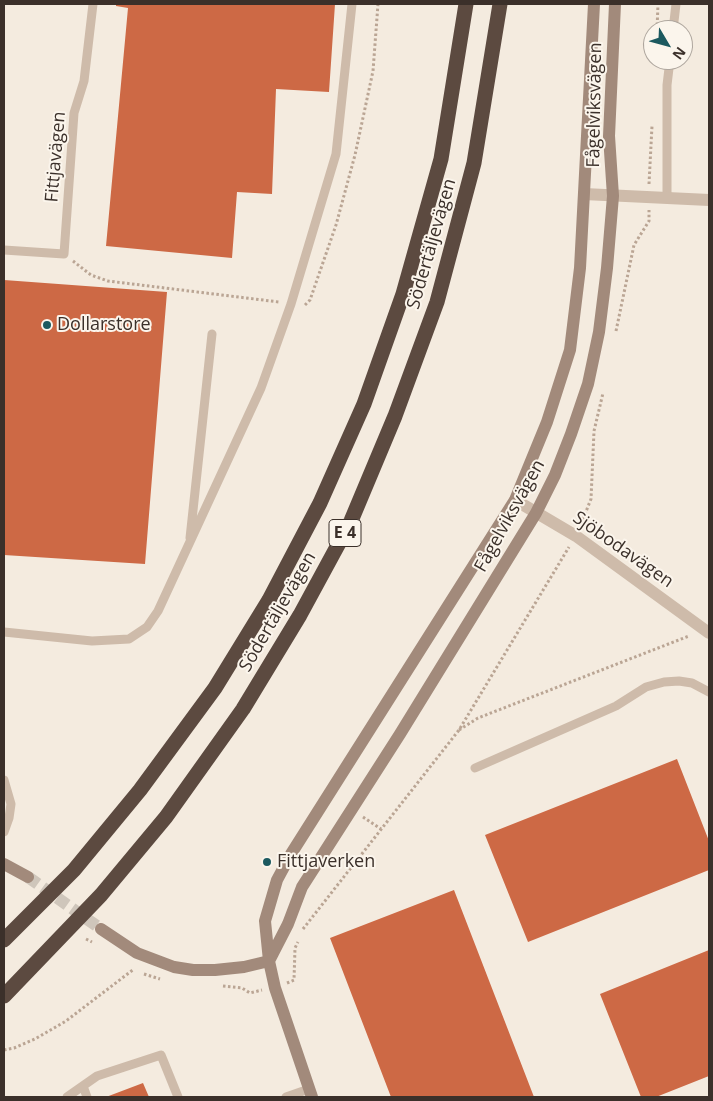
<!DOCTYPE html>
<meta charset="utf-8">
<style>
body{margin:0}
#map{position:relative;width:713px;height:1101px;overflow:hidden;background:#f4ebdf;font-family:"Open Sans",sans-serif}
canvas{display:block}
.frame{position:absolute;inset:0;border:5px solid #3b302a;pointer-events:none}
.north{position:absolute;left:643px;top:20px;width:50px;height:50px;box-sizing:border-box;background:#fbf5ec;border:1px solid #aea69e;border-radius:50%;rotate:127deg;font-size:14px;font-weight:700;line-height:20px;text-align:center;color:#3b302a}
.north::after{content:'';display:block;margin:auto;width:18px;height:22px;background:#1c595f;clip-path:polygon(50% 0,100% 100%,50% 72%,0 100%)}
</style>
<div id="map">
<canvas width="713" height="1101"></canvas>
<div class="frame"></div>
<div class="north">N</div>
</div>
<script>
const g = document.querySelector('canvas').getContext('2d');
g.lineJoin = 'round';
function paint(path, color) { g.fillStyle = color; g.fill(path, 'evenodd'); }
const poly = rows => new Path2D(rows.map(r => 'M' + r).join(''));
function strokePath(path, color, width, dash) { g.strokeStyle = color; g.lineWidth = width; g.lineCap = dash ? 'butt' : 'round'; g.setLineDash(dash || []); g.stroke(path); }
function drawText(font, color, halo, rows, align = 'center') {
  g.font = font + ' "Open Sans",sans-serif'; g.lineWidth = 4; g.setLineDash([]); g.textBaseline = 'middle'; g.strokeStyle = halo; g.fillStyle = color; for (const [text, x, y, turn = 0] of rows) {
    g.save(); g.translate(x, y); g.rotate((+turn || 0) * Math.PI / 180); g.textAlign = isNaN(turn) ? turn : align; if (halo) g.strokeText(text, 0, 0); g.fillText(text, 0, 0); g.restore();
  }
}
paint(poly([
 [4,980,26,1006,4,1026]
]), '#f4ebdf');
paint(poly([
 [116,4,335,4,329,92,276,89,272,194,237,192,232,258,106,246,128,8,116,6],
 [4,280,167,292,145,564,4,555],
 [677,759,709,841,709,870,528,942,485,835],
 [454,890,534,1097,391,1097,330,938],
 [709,950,709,1076,656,1097,641,1097,600,994],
 [143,1083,149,1097,106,1097]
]), '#cd6945');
strokePath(poly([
 [28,877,101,929]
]), '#cfc6bb', 12, [12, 6]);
strokePath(poly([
 [657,30,658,4],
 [649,184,652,126],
 [73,261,91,275,108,281,279,302],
 [305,305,310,300,336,225,355,155,373,71,378,4],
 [616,331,634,245,649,221,649,210],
 [581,524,591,499,594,431,603,393],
 [459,730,478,718,689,636],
 [363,817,381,829],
 [303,929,459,730,569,547],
 [86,939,92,942],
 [144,974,160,979],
 [287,983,294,980,295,948,298,942],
 [223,986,242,988,250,993,262,990],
 [4,1050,14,1048,35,1039,66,1021,134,969]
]), '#baa594', 3, [2.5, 2.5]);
strokePath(poly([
 [673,30,676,4],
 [667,197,667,85,670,60],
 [4,250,64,254,74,113,84,81,93,4],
 [190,538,212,334],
 [4,632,92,641,129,639,147,627,158,611,261,388,291,304,336,154,352,4],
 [475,768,616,706,646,687,664,682,679,681,692,683,709,692],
 [4,780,11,804,9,818,4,832],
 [83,1086,87,1097],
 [67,1097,97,1076,161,1055,178,1097],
 [286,1097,309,1089]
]), '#cebbaa', 9);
strokePath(poly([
 [584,194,709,200],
 [515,500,576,536,709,633]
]), '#cebbaa', 12);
strokePath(poly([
 [4,864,28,877],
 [101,929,137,953,174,967,193,970,215,970,244,967,269,961],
 [269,961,288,924,302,887,400,734,536,513,555,475,571,434,588,384,599,332,607,268,613,196,609,136,615,4],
 [312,1097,275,988,269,961,265,921,277,880,291,854,515,500,547,422,570,350,580,268,594,4]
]), '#a28a7b', 12);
strokePath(poly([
 [4,940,74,870,140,790,215,688,269,600,320,503,364,404,403,294,441,159,466,4],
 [4,996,101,895,166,817,243,709,300,615,351,521,395,416,437,302,474,163,500,4]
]), '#5c4a40', 15);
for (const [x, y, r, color] of [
 [47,325,5,"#1c595f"],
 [267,862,5,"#1c595f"]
]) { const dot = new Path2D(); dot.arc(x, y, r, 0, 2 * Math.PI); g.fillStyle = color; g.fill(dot); strokePath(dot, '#fbf5ec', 2); }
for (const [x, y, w] of [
 [345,533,32]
]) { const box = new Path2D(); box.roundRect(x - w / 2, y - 13.5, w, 27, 4); g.fillStyle = '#fbf5ec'; g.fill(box); strokePath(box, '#3b302a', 1); }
drawText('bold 16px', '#3b302a', null, [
 ["E 4",345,533]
]);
drawText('18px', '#3b302a', '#fbf5ec', [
 ["Fågelviksvägen",595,105,-89],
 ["Fittjavägen",56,157,-85],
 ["Södertäljevägen",432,244,-74],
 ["Fågelviksvägen",510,516,-61],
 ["Sjöbodavägen",623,550,35],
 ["Södertäljevägen",278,612,-60]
]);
drawText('18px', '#3b302a', '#fbf5ec', [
 ["Dollarstore",57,325],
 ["Fittjaverken",277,862]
], 'left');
</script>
